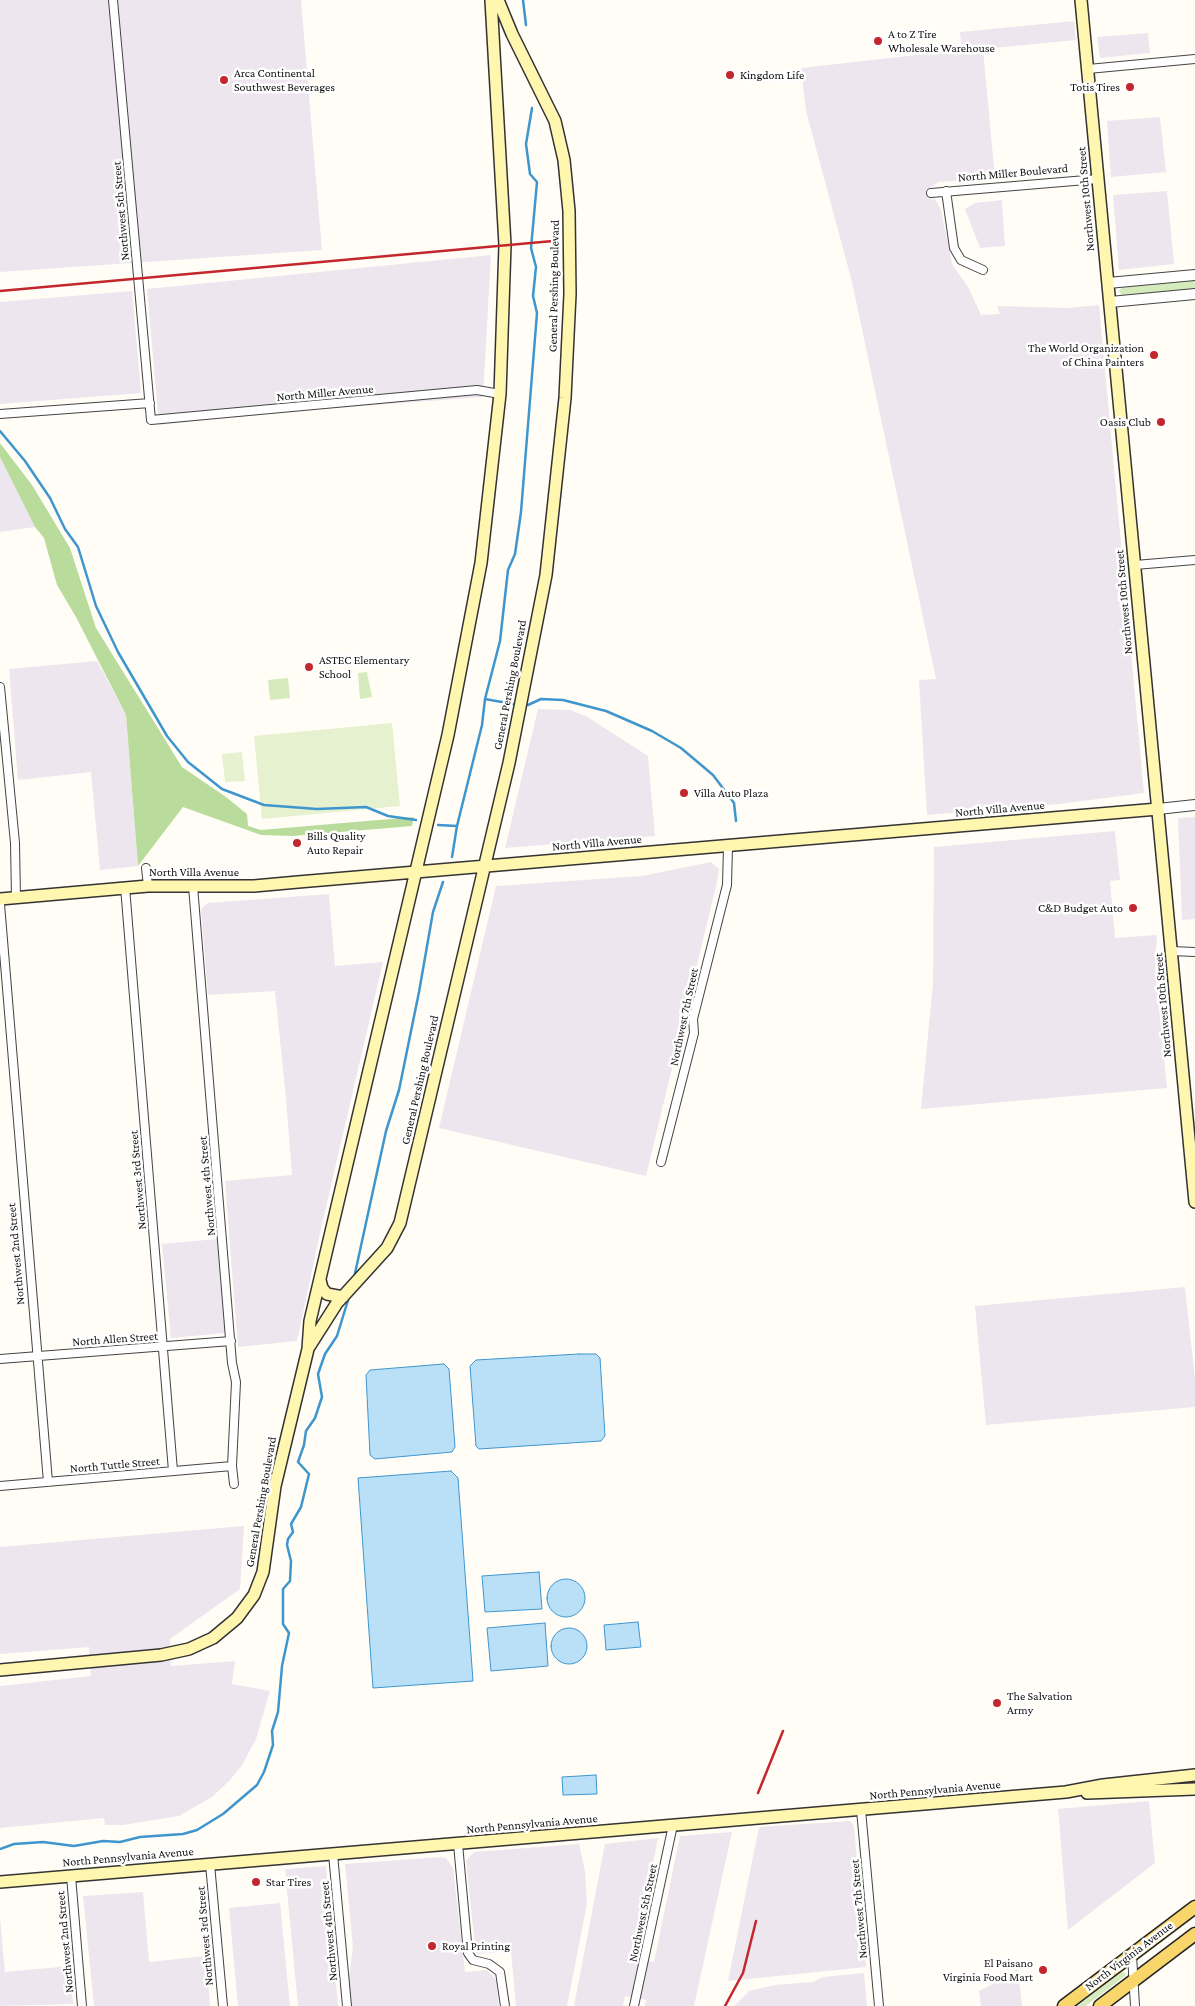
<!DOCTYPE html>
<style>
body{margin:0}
canvas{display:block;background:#fffdf5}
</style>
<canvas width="1195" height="2006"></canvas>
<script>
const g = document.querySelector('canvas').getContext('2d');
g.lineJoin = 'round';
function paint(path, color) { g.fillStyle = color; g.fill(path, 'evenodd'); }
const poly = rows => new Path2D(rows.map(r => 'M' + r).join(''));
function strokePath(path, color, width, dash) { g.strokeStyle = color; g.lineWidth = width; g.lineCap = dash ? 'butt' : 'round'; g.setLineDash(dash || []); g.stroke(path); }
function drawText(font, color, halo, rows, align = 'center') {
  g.font = font + ' "Crimson Pro",serif'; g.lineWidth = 5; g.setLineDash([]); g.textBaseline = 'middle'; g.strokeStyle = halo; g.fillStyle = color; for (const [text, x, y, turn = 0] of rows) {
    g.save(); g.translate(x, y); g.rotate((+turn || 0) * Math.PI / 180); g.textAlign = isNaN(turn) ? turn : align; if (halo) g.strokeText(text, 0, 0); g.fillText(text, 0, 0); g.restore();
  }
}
paint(poly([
 [0,0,301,0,322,250,0,272],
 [1074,21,1076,40,983,49,995,178,939,182,930,187,931,199,935,199,941,210,952,264,968,287,981,315,1000,314,997,306,1068,308,1099,305,1144,793,1059,804,927,815,919,680,936,679,852,282,806,111,801,68,962,50,960,32],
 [1148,33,1150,53,1100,58,1097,37],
 [1160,117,1166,172,1111,177,1107,121],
 [1167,191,1174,264,1119,270,1113,195],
 [1002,200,1005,246,980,248,965,209,975,203],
 [491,255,483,397,268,413,159,425,147,289],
 [132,291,141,393,0,404,0,302],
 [0,457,35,527,0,532],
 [97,661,126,715,138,866,100,870,91,772,18,780,9,669],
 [538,709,570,710,586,716,648,756,655,836,505,848],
 [1195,817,1195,919,1182,920,1178,818],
 [1115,831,1120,880,1110,881,1115,938,1157,935,1155,967,1167,1088,921,1109,933,983,934,847],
 [711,862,719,869,717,882,646,1176,439,1128,496,886,642,876],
 [329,894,335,966,383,962,320,1233,297,1341,238,1347,225,1181,292,1175,286,1099,275,991,208,995,201,909,208,903],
 [217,1239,225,1333,171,1338,162,1244],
 [1185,1287,1195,1379,1195,1407,986,1425,975,1306],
 [244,1526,240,1589,170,1639,171,1666,235,1661,232,1684,270,1691,256,1739,242,1765,230,1780,212,1797,179,1816,123,1825,105,1825,104,1818,0,1828,0,1686,91,1676,89,1647,0,1654,0,1547],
 [1149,1801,1155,1863,1068,1930,1058,1809],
 [850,1821,854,1826,866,1967,728,1981,759,1827],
 [732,1832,694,2006,645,2006,646,2000,625,1996,623,2006,574,2006,605,1844,658,1838,634,1957,654,1962,680,1836],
 [579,1844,585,1871,587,1904,567,2006,516,2006,511,1952,476,1954,466,1861,474,1852],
 [440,1857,446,1858,453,1868,465,1972,487,1970,496,1980,499,2006,352,2006,349,1977,353,1947,345,1864],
 [326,1866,338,2006,298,2006,285,1869],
 [143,1892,149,1962,206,1956,210,2006,94,2006,83,1896],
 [280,1903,290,2006,238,2006,229,1908],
 [0,1918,5,1972,70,1966,73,2004,0,2006],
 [1018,1968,1022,2006,981,2006,979,1991,1010,1975],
 [864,1973,867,2006,734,2006,749,1991,775,1985,813,1982,823,1977]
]), '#eee6ef');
paint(poly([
 [1195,280,1195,290,1122,296,1119,291,1123,286],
 [367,672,372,697,360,699,358,673],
 [288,678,290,698,270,700,268,680],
 [1122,1972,1125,1973,1125,1976,1086,2006,1077,2006]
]), '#d5ebbd');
paint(poly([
 [0,443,32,485,70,548,96,628,182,767,226,797,247,814,248,826,261,830,414,817,412,826,293,836,261,835,183,807,138,866,126,715,76,617,57,585,44,538,35,527,0,457]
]), '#b9dc9c');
paint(poly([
 [392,723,400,806,262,819,254,736],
 [242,752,245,781,225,782,222,754]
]), '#e6f2cf');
const water = poly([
 [579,1354,596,1354,600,1358,605,1436,601,1441,479,1449,476,1446,470,1366,476,1360,579,1354],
 [444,1364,449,1369,455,1447,452,1452,375,1459,370,1455,366,1375,370,1370,444,1364],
 [451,1471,458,1478,473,1681,373,1688,358,1478,451,1471],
 [539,1572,542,1609,485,1612,482,1576,539,1572],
 '547 1598a19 19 0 1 1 38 0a19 19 0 1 1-38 0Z',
 [638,1622,641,1647,606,1650,604,1625,638,1622],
 [545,1623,548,1666,491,1671,487,1628,545,1623],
 '551 1646a18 18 0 1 1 36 0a18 18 0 1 1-36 0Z',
 [596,1775,597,1794,563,1795,562,1777,596,1775]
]);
paint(water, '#b9e0f7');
strokePath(water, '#3f96cf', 1);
strokePath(poly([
 [523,0,526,25],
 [0,431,25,461,50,498,65,529,78,547,96,606,118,652,167,736,188,762,222,789,264,805,317,809,366,807,388,816,416,820],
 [485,699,513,704],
 [528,705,541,699,563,700,606,711,652,731,681,748,713,775,734,803,736,821],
 [438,825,457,826],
 [452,857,457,826,482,725,485,699,500,641,508,570,515,554,521,512,537,313,533,296,536,267,531,248,537,182,530,174,526,144,532,108],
 [354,1278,386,1131,399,1090,419,992,433,912,443,882],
 [0,1849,14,1844,43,1842,74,1846,103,1841,120,1842,140,1837,183,1834,197,1830,223,1814,257,1785,264,1772,273,1745,272,1731,278,1712,282,1666,289,1633,283,1624,283,1589,290,1581,291,1561,287,1545,288,1539,293,1532,291,1524,301,1507,309,1474,298,1462,304,1445,306,1431,315,1418,322,1397,318,1374,325,1354,337,1336,349,1297]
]), '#3f96cf', 2.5);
const minor = poly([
 [113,0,151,420,477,390,500,394],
 [1088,69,1195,59],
 [946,191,954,248,961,260,983,270],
 [931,193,1098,179],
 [0,414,150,403],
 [1135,565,1195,560],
 [0,687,15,843,16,898],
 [146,868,148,886],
 [193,886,232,1363,236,1382,232,1466,234,1484],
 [125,887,173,1471],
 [0,904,48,1482],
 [1171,951,1195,952],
 [661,1162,694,1033,693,1019,727,885,728,846],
 [0,1359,231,1341],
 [0,1486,232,1466],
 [861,1810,879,2006],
 [458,1844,468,1953,473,1960,489,1964,500,1972,505,2006],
 [333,1854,347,2006],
 [210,1864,223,2006],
 [71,1876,82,2006],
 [1132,1955,1135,2006],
 [634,2006,673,1825]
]);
const tertiary = poly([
 [1108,283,1195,275],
 [1110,302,1195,294],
 [1158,809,1195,805]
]);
const secondary = poly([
 [1081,0,1195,1202],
 [0,899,148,886,254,886,298,882,1158,809],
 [320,1280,322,1288,327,1294,343,1297],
 [309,1347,337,1303,387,1248,400,1223,509,763,546,575,565,398,570,294,569,211,564,160,555,121,512,34,498,0],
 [0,1670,161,1655,189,1649,213,1638,237,1618,254,1595,263,1572,275,1486,308,1349,310,1321,448,735,481,563,500,394,505,245,491,0],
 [1087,1793,1195,1789],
 [0,1882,1066,1792,1103,1785,1195,1775]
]);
const primary = poly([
 [1064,2006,1195,1907],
 [1100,2006,1195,1934]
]);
strokePath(minor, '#444', 10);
strokePath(tertiary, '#444', 12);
strokePath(secondary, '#333', 14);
strokePath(primary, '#222', 15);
strokePath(minor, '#fff', 8);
strokePath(tertiary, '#fff', 10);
strokePath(secondary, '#fff6b0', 11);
strokePath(primary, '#f9d66b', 12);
strokePath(poly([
 [0,291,553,241],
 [758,1793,783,1731],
 [725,2006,743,1973,756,1921]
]), '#c4262e', 2.5);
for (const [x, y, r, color] of [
 [878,41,5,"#c4262e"],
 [730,75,5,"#c4262e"],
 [224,80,5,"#c4262e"],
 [1130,87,5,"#c4262e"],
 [1154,355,5,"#c4262e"],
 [1161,422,5,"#c4262e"],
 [309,667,5,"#c4262e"],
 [684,793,5,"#c4262e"],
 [297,843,5,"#c4262e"],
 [1133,908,5,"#c4262e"],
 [997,1703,5,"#c4262e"],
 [256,1882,5,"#c4262e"],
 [432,1946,5,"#c4262e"],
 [1043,1970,5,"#c4262e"]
]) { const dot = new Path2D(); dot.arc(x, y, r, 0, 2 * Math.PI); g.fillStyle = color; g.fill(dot); strokePath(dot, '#fff', 2); }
drawText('12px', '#111', '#fff', [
 ["A to Z Tire",888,34],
 ["Wholesale Warehouse",888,48],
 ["Arca Continental",234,73],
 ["Southwest Beverages",234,87],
 ["Kingdom Life",740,75],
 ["Totis Tires",1120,87,"right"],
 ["The World Organization",1144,348,"right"],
 ["of China Painters",1144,362,"right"],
 ["Oasis Club",1151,422,"right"],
 ["ASTEC Elementary",319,660],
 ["School",319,674],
 ["Villa Auto Plaza",694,793],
 ["Bills Quality",307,836],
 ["Auto Repair",307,850],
 ["C&D Budget Auto",1123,908,"right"],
 ["The Salvation",1007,1696],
 ["Army",1007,1710],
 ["Star Tires",266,1882],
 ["Royal Printing",442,1946],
 ["El Paisano",1033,1963,"right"],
 ["Virginia Food Mart",1033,1977,"right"]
], 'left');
drawText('12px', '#111', '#fff', [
 ["North Miller Boulevard",1013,173,-5],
 ["Northwest 10th Street",1086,199,-95],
 ["Northwest 5th Street",121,211,-95],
 ["General Pershing Boulevard",554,286,-89],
 ["North Miller Avenue",325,393,-5],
 ["Northwest 10th Street",1124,602,-95],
 ["General Pershing Boulevard",510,685,-79],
 ["North Villa Avenue",1000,809,-5],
 ["North Villa Avenue",597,843,-5],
 ["North Villa Avenue",194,872],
 ["Northwest 10th Street",1163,1005,-95],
 ["Northwest 7th Street",684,1017,-78],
 ["General Pershing Boulevard",420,1080,-77],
 ["Northwest 3rd Street",138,1180,-95],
 ["Northwest 4th Street",207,1186,-95],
 ["Northwest 2nd Street",16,1254,-95],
 ["North Allen Street",115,1339,-4],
 ["North Tuttle Street",115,1465,-5],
 ["General Pershing Boulevard",261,1502,-80],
 ["North Pennsylvania Avenue",935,1790,-5],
 ["North Pennsylvania Avenue",532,1824,-5],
 ["North Pennsylvania Avenue",128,1857,-5],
 ["Northwest 7th Street",859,1909,-95],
 ["Northwest 5th Street",643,1913,-78],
 ["Northwest 4th Street",329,1931,-95],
 ["Northwest 3rd Street",205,1936,-95],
 ["Northwest 2nd Street",65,1942,-95],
 ["North Virginia Avenue",1129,1956,-37]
]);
</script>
